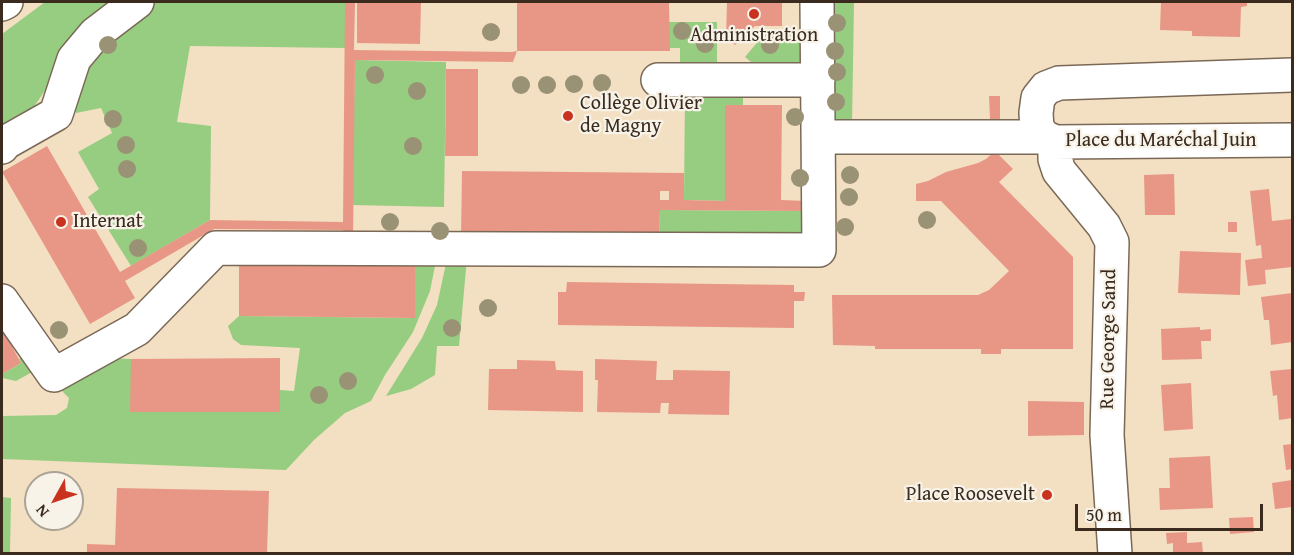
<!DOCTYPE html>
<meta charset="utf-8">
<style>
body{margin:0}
#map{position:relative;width:1294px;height:555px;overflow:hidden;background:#f3dfc2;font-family:"Gentium Book Plus",serif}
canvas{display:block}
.frame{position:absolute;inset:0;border:3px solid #3b2a1e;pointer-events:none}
.north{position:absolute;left:24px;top:471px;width:60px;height:60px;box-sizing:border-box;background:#f7f3e8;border:2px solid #aca397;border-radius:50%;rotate:230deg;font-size:16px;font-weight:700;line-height:24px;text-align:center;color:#3b2a1e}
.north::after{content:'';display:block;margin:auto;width:21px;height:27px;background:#c8321e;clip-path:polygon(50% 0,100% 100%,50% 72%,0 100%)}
.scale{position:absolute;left:1075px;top:504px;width:188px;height:27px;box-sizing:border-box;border:3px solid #3b2a1e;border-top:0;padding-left:8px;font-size:18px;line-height:21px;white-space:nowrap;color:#3b2a1e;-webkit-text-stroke:4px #f7f3e8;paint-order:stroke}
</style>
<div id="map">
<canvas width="1294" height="555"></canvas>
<div class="frame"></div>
<div class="north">N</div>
<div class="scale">50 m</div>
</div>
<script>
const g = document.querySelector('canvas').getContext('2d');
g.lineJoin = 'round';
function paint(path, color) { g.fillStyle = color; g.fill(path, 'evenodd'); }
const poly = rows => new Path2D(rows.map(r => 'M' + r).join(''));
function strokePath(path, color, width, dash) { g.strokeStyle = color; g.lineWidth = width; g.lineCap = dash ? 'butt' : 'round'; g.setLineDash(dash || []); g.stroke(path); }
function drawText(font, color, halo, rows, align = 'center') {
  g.font = font + ' "Gentium Book Plus",serif'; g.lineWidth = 4.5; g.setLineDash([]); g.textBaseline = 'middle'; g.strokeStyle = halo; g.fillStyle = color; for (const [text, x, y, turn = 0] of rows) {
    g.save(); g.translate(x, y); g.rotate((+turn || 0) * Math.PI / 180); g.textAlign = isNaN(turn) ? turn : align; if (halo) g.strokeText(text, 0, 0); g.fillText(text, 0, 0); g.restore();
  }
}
paint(poly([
 [45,2,126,2,85,32,33,108,2,128,2,34],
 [146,2,345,2,345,48,190,46,177,122,211,126,210,220,131,266,88,197,99,189,78,152,112,133,101,108,76,113,71,86],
 [824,2,854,2,852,126,825,124],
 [669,22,717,22,717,70,680,70,680,48,669,48],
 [810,32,808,71,763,72,745,57,765,33],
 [355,60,446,62,444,207,352,205],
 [685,91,743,91,743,105,725,105,725,201,684,200],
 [660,210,807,211,805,239,659,239],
 [437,256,430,291,413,332,385,375,371,401,345,413,314,440,286,470,2,459,2,416,56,415,67,408,69,398,63,392,59,383,107,358,131,359,131,412,280,412,280,390,294,391,300,348,241,345,233,339,228,326,239,316,415,318,415,258],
 [467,258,459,346,437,346,435,375,411,389,386,396,422,338,437,305,447,259],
 [31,351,34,371,16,381,2,378,2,374,21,363,19,359],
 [2,497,11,498,10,553,2,553]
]), '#96cd80');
paint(poly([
 [345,2,355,2,354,50,512,52,517,51,513,62,355,60,353,240,343,240,343,230,214,229,125,281,135,298,90,324,2,172,47,146,120,272,210,220,343,222],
 [357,2,421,2,420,44,357,43],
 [517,2,669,2,670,51,517,51],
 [727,2,782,2,782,26,755,26,735,45,726,37],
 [1161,2,1247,2,1247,6,1241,7,1240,37,1192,36,1192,31,1160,30],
 [446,69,478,69,478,156,445,156],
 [989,96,1000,96,1000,119,990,119],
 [725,105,782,105,781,200,807,201,807,211,660,210,659,239,461,238,462,171,684,173,684,200,725,201],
 [660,191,669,191,669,200,660,200],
 [995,151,1013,169,999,182,1073,257,1073,349,1001,349,1001,354,981,354,981,349,875,349,875,346,833,345,832,295,978,295,989,290,1009,271,941,201,916,201,916,184,928,181,946,172,978,163,986,159],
 [1174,174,1175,215,1145,215,1144,175],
 [1269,189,1272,221,1291,219,1292,235,1292,267,1265,270,1266,284,1248,286,1245,260,1262,258,1261,245,1256,246,1250,191],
 [1228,222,1237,222,1237,232,1228,232],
 [1180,251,1241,253,1240,295,1178,293],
 [239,263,415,265,415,318,239,316],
 [567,282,794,285,794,292,805,292,804,301,794,301,794,328,558,325,558,292,566,292],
 [1292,293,1292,342,1271,345,1269,320,1264,320,1261,297],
 [1200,327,1200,330,1211,329,1211,341,1201,341,1202,359,1162,360,1161,329],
 [2,328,21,363,2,374],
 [280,358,280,412,130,412,131,359],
 [595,359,657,361,656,380,673,380,673,370,730,371,729,415,668,414,669,403,661,403,660,413,597,412,598,380,595,380],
 [517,360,555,361,556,370,583,371,583,412,488,410,489,369,517,369],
 [1292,369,1292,418,1279,420,1277,395,1273,396,1270,371],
 [1191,383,1193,429,1164,431,1161,385],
 [1028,401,1084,402,1084,435,1028,436],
 [1292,444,1292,469,1286,470,1283,445],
 [1210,456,1213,508,1160,510,1159,488,1170,488,1169,458],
 [1292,480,1292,507,1275,509,1272,483],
 [117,488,269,491,267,554,87,554,87,544,115,545],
 [1253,517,1254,532,1230,534,1229,518],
 [1187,532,1187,543,1202,542,1203,554,1173,554,1173,543,1167,544,1166,533]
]), '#e89786');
const minor = poly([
 [2,4,6,2],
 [1292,75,1059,83,1046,88,1038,98,1036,113,1037,128,1044,137,1055,142,1292,140],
 [658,80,818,80],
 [818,137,1044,137],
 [1055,142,1055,159,1059,171,1104,226,1112,242,1107,435,1115,554],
 [2,147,3,144,56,114,74,59,95,34,137,2],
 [2,301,54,375,137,329,216,248,819,250,817,2]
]);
strokePath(minor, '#7b6957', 36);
strokePath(minor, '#fff', 33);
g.fillStyle = '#9a9275';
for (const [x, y] of [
 [837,23],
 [682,31],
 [491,32],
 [705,44],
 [108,45],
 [770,45],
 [835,51],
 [837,72],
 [375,75],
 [602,83],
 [574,84],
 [521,85],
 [547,85],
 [417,91],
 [836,102],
 [795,117],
 [113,119],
 [126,145],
 [413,146],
 [127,169],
 [850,175],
 [800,178],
 [849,197],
 [927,220],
 [390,222],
 [845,227],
 [440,231],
 [138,248],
 [488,308],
 [452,328],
 [59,330],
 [348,381],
 [319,395]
]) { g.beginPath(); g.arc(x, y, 9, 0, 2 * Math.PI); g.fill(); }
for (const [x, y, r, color] of [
 [754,14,6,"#c8321e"],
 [568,116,6,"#c8321e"],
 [61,222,6,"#c8321e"],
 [1047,495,6,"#c8321e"]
]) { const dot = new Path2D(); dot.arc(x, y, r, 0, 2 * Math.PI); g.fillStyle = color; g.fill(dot); strokePath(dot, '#f7f3e8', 2); }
drawText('20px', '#3b2a1e', '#f7f3e8', [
 ["Administration",754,36,"center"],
 ["Collège Olivier",580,104],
 ["de Magny",580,127],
 ["Internat",73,222],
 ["Place Roosevelt",1035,495,"right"]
], 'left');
drawText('20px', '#3b2a1e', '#f7f3e8', [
 ["Place du Maréchal Juin",1161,141],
 ["Rue George Sand",1109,339,-89]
]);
</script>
